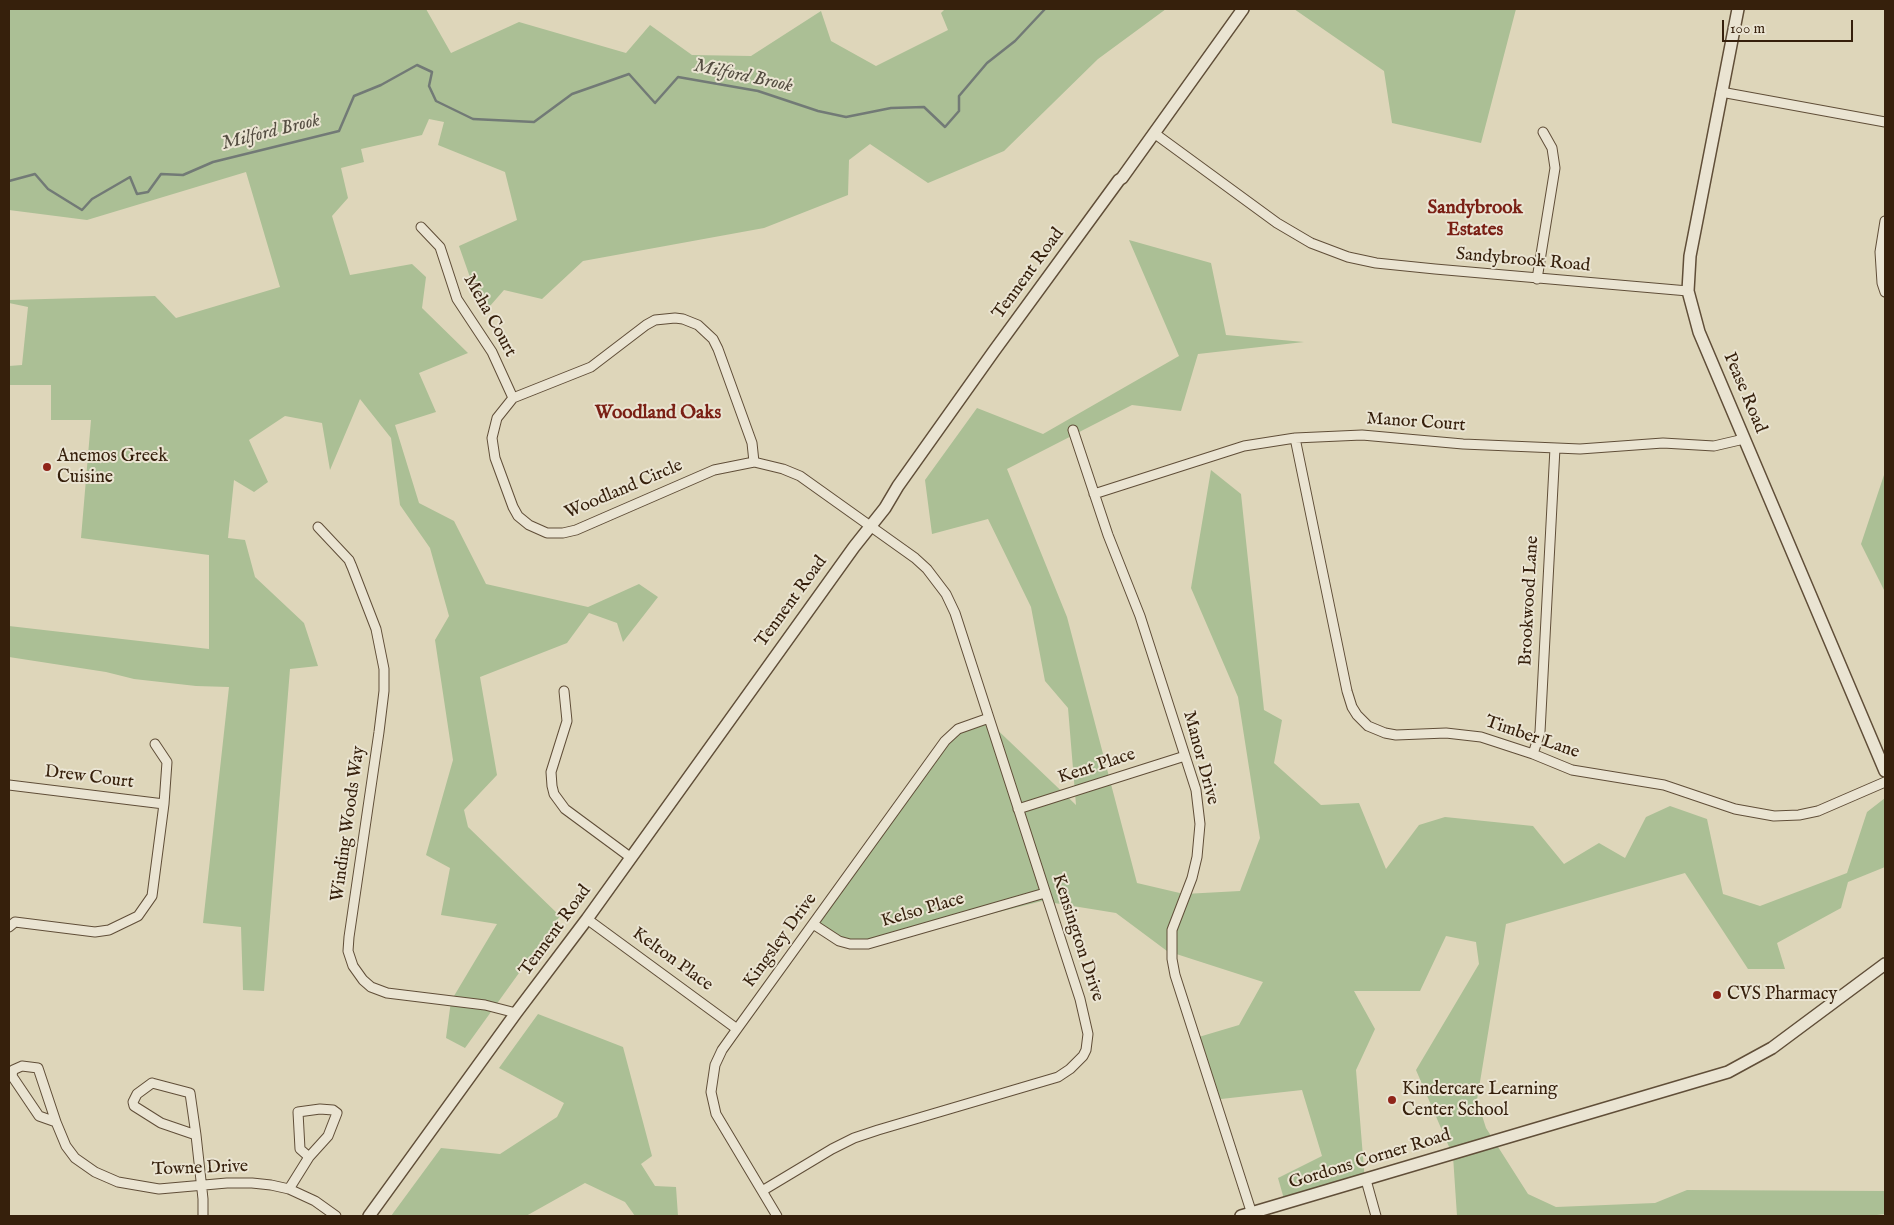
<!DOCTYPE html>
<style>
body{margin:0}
#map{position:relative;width:1894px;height:1225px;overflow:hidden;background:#ded6ba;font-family:"IM FELL English",serif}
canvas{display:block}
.frame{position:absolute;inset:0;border:10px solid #36200c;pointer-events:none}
.scale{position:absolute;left:1722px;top:20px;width:131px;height:22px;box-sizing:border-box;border:2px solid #36200c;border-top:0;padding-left:6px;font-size:15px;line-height:18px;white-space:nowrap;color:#36200c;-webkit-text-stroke:4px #eae4d2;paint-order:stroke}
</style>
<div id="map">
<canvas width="1894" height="1225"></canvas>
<div class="frame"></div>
<div class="scale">100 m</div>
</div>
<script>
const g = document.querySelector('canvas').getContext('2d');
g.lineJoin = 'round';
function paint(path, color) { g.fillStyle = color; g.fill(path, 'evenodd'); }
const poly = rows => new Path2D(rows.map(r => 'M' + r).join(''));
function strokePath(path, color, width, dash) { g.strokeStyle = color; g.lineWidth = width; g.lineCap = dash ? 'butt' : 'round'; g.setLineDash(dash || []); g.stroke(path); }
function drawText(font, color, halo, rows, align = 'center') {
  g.font = font + ' "IM FELL English",serif'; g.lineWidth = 4; g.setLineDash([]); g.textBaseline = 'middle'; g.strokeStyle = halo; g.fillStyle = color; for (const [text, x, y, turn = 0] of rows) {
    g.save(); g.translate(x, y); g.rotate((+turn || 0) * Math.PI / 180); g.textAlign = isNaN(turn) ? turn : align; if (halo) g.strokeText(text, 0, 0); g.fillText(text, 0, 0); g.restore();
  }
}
paint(poly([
 [9,9,426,9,451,53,519,22,626,53,650,25,692,55,751,56,821,11,831,41,876,66,948,30,941,13,945,9,1166,9,1098,59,1004,151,928,183,870,144,849,160,848,195,764,228,583,261,542,299,504,290,483,314,459,246,517,220,505,172,438,145,444,122,429,119,422,135,361,149,364,162,341,168,348,198,332,216,350,275,412,264,426,277,422,308,468,353,419,373,436,412,395,425,419,503,454,521,486,584,588,607,639,584,658,597,623,642,617,623,589,613,567,643,480,677,497,775,464,810,468,827,560,916,465,1048,446,1038,451,1001,497,924,441,915,450,868,426,855,453,760,435,640,449,616,430,548,400,505,391,438,360,399,330,470,322,423,285,416,249,440,268,482,254,492,234,480,228,538,245,540,255,577,304,623,318,666,290,669,264,991,243,990,241,927,203,923,229,687,196,686,134,679,106,672,9,657,9,626,209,649,209,555,81,538,91,420,51,420,51,385,9,385,9,366,22,365,28,307,9,303,9,300,155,296,176,318,280,287,246,172,87,220,9,210],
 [1294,9,1516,9,1481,143,1392,123,1384,71],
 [1129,240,1211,263,1226,335,1304,342,1198,354,1181,411,1132,405,1007,469,1067,617,1137,883,1184,894,1240,891,1260,838,1238,697,1191,588,1211,470,1241,494,1264,710,1282,720,1274,763,1321,805,1359,803,1386,869,1419,825,1445,817,1533,826,1564,864,1599,843,1625,858,1646,817,1670,806,1707,819,1723,894,1760,906,1847,873,1867,812,1885,798,1885,867,1848,882,1841,908,1777,943,1785,969,1748,969,1685,873,1506,924,1477,1100,1486,1128,1528,1194,1556,1207,1655,1203,1687,1190,1885,1191,1885,1214,1869,1216,1457,1216,1453,1156,1416,1070,1479,964,1476,942,1446,936,1420,991,1354,991,1375,1029,1356,1070,1365,1182,1286,1206,1278,1178,1322,1156,1302,1090,1212,1100,1192,1039,1239,1025,1263,982,1167,951,1116,913,1042,901,857,948,809,929,960,728,986,719,1076,805,1068,708,1045,681,1031,607,988,519,932,534,925,480,977,408,1043,434,1179,356],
 [1885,472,1885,592,1861,544],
 [538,1014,623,1047,652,1156,641,1164,655,1186,676,1187,678,1216,635,1216,625,1202,585,1183,526,1216,391,1216,441,1148,500,1154,557,1117,564,1103,499,1068]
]), '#abbf95');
strokePath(poly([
 [9,181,35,174,48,189,82,210,92,199,130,177,137,194,148,192,161,174,183,175,213,162,339,131,354,96,381,85,417,65,432,72,429,86,436,101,473,119,534,122,572,94,629,74,655,103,678,77,758,91,818,111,846,117,891,108,924,107,945,127,959,111,959,96,987,63,1015,41,1045,9]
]), '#727a76', 2.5);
const minor = poly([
 [1721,92,1885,122],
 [1154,133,1277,223,1311,243,1348,257,1376,263,1435,269,1688,291],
 [1885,221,1880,252,1882,283,1885,292],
 [421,227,440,247,457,299,492,352,513,398],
 [1537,279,1555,168,1552,148,1543,132],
 [1073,430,1108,535,1140,616,1196,790,1200,824,1197,857,1192,878,1172,930,1172,959,1175,975,1252,1214],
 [1295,438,1347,691,1352,707,1357,715,1368,726,1385,733,1396,735,1446,733,1481,737,1533,754,1572,770,1664,785,1735,809,1774,816,1799,815,1818,811,1885,782],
 [754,462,752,443,718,349,713,339,698,325,683,319,675,318,655,320,646,325,591,367,513,398,497,418,492,438,495,458,513,507,518,516,529,525,547,533,563,533,576,530,714,470,754,462,783,469,800,476,915,558,927,569,946,594,955,613,1080,999,1088,1034,1086,1050,1083,1056,1070,1069,1058,1077,878,1130,854,1138,832,1149,762,1191],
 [1094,494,1244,446,1295,438,1362,435,1463,444,1580,449,1663,443,1714,446,1744,439],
 [318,527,349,560,352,567,376,629,384,669,384,691,379,732,349,937,348,951,353,966,363,980,371,987,387,993,485,1005,516,1013],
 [564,691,567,721,551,772,552,786,554,794,565,809,630,857],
 [1533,754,1540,732,1555,448],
 [9,785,164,804],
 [1018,809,1185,756],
 [587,919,737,1029],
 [813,924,839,941,850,944,868,944,1045,893],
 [9,927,15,922,95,932,109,930,138,916,152,896,164,804,167,762,155,744],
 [22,1066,38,1068,56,1122,39,1116,12,1076,13,1070,22,1066],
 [152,1083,190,1093,196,1135,161,1123,134,1106,133,1102,137,1094,152,1083],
 [320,1109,333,1110,337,1113,328,1136,309,1157,300,1149,298,1112,320,1109],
 [56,1122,66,1146,75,1158,95,1172,118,1182,159,1189,227,1183,252,1183,271,1185,289,1189,315,1201,336,1216],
 [196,1135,203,1199,203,1216],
 [1366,1180,1376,1216],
 [289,1189,309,1157],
 [777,1216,716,1114,711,1092,715,1065,722,1050,737,1029,945,741,958,729,989,718]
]);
const tertiary = poly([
 [1738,9,1690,256,1688,291,1699,332,1885,771],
 [369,1216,516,1013,587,919,854,547,885,508,898,486,994,351,1119,180,1122,178,1243,9],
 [1241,1216,1728,1072,1772,1048,1885,964]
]);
strokePath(minor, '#604e38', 11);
strokePath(tertiary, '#604e38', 14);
strokePath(minor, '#eae4d2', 9);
strokePath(tertiary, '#eae4d2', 11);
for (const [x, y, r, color] of [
 [47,467,5,"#8f2418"],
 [1717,995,5,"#8f2418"],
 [1392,1100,5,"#8f2418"]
]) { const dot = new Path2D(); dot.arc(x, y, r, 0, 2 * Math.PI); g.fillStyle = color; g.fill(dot); strokePath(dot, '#eae4d2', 2); }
drawText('18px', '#36200c', '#eae4d2', [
 ["Sandybrook Road",1523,261,5],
 ["Tennent Road",1029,274,-54],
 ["Meha Court",489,316,61],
 ["Pease Road",1744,393,67],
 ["Manor Court",1416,423,4],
 ["Woodland Circle",624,490,-23],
 ["Brookwood Lane",1530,601,-87],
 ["Tennent Road",792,602,-54],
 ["Timber Lane",1532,738,19],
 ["Manor Drive",1200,758,75],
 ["Kent Place",1097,767,-18],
 ["Drew Court",89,778,7],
 ["Winding Woods Way",349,824,-82],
 ["Kelso Place",923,911,-16],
 ["Tennent Road",556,931,-54],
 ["Kensington Drive",1077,938,72],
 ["Kingsley Drive",781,941,-54],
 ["Kelton Place",672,960,36],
 ["Gordons Corner Road",1370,1160,-17],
 ["Towne Drive",200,1169,-2]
]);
drawText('18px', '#36200c', '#eae4d2', [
 ["Anemos Greek",57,457],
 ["Cuisine",57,478],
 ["CVS Pharmacy",1727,995],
 ["Kindercare Learning",1402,1090],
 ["Center School",1402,1111]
], 'left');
drawText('italic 19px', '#544d41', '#eae4d2', [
 ["Milford Brook",743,77,12],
 ["Milford Brook",271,133,-14]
]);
drawText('bold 19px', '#7a1f14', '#eae4d2', [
 ["Sandybrook",1475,209],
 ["Estates",1475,231],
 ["Woodland Oaks",658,414]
]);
</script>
